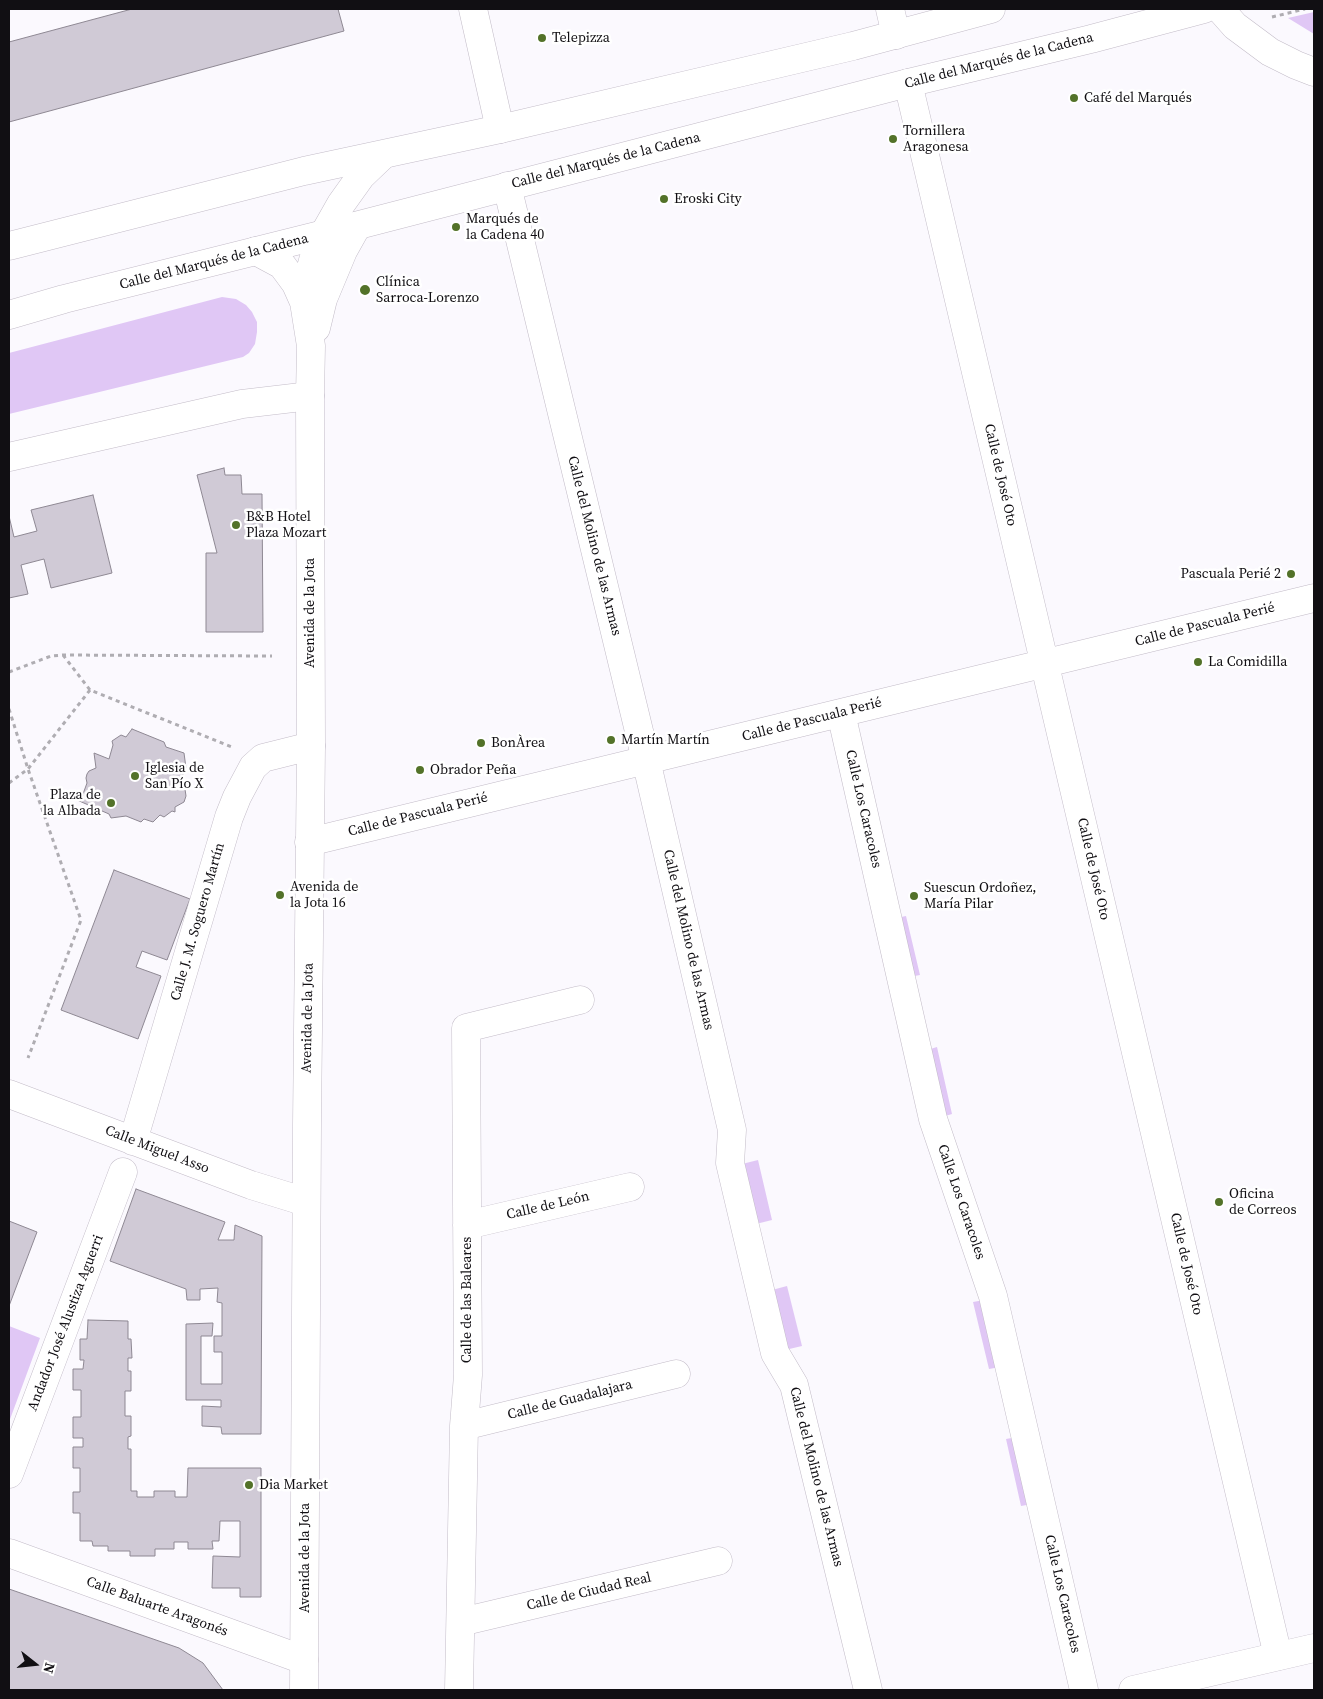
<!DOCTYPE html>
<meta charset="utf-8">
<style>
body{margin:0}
#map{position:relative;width:1323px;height:1699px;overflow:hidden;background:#fbf9fe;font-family:"Source Serif 4",serif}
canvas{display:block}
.frame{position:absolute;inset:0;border:10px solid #110f13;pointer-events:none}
.north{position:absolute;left:10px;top:1639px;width:50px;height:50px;-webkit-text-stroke:4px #fff;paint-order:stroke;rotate:106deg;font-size:14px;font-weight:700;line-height:20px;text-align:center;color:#110f13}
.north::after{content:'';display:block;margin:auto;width:18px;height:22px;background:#110f13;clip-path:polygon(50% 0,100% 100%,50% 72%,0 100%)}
</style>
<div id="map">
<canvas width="1323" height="1699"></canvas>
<div class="frame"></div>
<div class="north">N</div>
</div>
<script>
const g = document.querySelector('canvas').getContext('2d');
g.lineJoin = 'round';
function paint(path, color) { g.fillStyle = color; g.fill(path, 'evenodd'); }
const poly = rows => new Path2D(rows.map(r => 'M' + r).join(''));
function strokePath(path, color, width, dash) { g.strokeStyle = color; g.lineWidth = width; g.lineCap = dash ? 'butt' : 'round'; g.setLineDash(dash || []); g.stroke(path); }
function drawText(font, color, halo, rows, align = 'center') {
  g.font = font + ' "Source Serif 4",serif'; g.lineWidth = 5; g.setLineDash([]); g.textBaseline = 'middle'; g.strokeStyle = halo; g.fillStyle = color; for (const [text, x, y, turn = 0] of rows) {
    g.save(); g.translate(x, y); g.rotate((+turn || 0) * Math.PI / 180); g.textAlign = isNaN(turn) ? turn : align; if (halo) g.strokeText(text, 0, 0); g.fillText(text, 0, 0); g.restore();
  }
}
paint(poly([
 [1314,12,1314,34,1288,18],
 [222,297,236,299,246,305,252,312,257,322,257,332,255,344,249,353,243,357,9,414,9,353],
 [906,916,920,975,909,977,896,918],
 [937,1047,952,1114,942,1117,927,1050],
 [758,1160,772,1220,756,1224,742,1164],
 [787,1286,802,1346,785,1350,772,1290],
 [984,1300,1000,1367,989,1369,973,1302],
 [9,1326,40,1338,9,1422],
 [1017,1437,1032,1504,1021,1506,1006,1439]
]), '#e0c7f5');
const building = poly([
 [132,9,338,9,344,31,9,122,9,42,132,9],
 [224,468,225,475,241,475,242,494,262,494,263,632,206,632,206,553,217,553,197,475,224,468],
 [93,495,112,573,51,588,44,559,21,565,28,594,9,598,9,516,14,537,37,531,31,510,93,495],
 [132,729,164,742,166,747,184,753,186,768,182,769,186,796,184,802,175,807,175,812,172,811,164,817,160,815,153,822,144,819,141,822,126,816,111,818,109,814,77,800,83,794,87,783,86,778,87,774,89,771,96,768,94,753,109,759,113,745,112,741,121,735,126,737,132,729],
 [114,870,190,899,167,960,142,951,136,967,161,976,138,1039,61,1010,114,870],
 [136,1189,225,1222,218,1240,234,1240,235,1225,262,1236,261,1434,222,1434,221,1427,202,1426,202,1406,221,1407,221,1400,186,1400,186,1324,213,1323,212,1336,201,1336,201,1384,222,1384,222,1352,214,1352,214,1336,222,1336,222,1303,217,1302,218,1288,200,1289,200,1300,187,1300,186,1289,110,1261,136,1189],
 [9,1221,37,1232,9,1306,9,1221],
 [88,1320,128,1321,128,1339,131,1339,132,1358,128,1358,128,1371,131,1371,131,1391,125,1391,125,1416,131,1416,131,1436,128,1437,128,1449,131,1449,131,1491,137,1491,137,1497,154,1497,154,1491,175,1491,175,1497,187,1497,188,1468,261,1468,261,1597,240,1597,240,1588,212,1588,213,1556,240,1557,240,1521,220,1521,219,1541,212,1541,213,1549,188,1549,188,1542,174,1542,174,1549,155,1549,155,1556,130,1556,130,1551,108,1551,108,1546,93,1546,92,1541,80,1541,80,1513,73,1513,73,1492,80,1492,80,1468,73,1468,73,1447,83,1447,83,1438,73,1438,73,1417,81,1417,81,1390,73,1390,73,1369,83,1369,84,1360,80,1360,80,1339,87,1339,88,1320],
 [9,1589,179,1648,203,1663,223,1690,9,1690,9,1589]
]);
paint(building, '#d0cad6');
strokePath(building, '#8e8893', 1);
const street = poly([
 [473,9,500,129],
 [890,9,896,35],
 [908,83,1278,1656],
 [507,186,646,760,732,1130,730,1163,775,1353,794,1385,868,1690],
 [9,457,242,404,310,396],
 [841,713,933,1119,993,1296,1084,1690],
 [309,842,1314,598],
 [9,1094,251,1185,306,1202],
 [133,1141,229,817,237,797,253,767,263,758,311,746],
 [467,1225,630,1187],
 [464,1426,676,1374],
 [9,1474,123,1172],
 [9,1553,304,1660],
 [461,1622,718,1561],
 [459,1690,464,1426,468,1375,466,1028,580,1000]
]);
const secondary = poly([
 [256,251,282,265,296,284,304,302,311,346,310,396,311,746,307,1125,304,1690],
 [304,302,308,279,314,257,324,234,341,204,361,176,383,155],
 [316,328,323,299,343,251,357,226],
 [1133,1690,1314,1648]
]);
const primary = poly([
 [1220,9,1235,26,1270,52,1296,65,1314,72],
 [9,246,304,171,500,129,853,46,991,9],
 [9,315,64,299,324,234,908,83,1091,39,1204,9]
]);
strokePath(street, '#c3bcc8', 29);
strokePath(secondary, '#c3bcc8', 29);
strokePath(primary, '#c3bcc8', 29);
strokePath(poly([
 [1272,17,1305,9],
 [63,655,90,690,232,747],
 [9,672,51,656,63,655,272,656],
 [9,709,28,769,81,920,28,1058],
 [9,783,28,769,90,690]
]), '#afadb2', 3, [4, 4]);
strokePath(street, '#fff', 28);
strokePath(secondary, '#fff', 28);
strokePath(primary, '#fff', 28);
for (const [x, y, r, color] of [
 [542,38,5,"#537229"],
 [1074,98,5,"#537229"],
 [893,139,5,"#537229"],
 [664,199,5,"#537229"],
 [456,227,5,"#537229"],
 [365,290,6,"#537229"],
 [236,525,5,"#537229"],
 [1291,574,5,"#537229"],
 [1198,662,5,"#537229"],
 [611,740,5,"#537229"],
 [481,743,5,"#537229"],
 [420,770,5,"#537229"],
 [135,776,5,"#537229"],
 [111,803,5,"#537229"],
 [280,895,5,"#537229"],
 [914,896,5,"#537229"],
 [1219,1202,5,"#537229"],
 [249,1485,5,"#537229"]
]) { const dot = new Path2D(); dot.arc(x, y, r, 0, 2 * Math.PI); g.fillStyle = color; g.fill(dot); strokePath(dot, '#fff', 2); }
drawText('14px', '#110f13', '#fff', [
 ["Telepizza",552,38],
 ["Café del Marqués",1084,98],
 ["Tornillera",903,131],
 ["Aragonesa",903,147],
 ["Eroski City",674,199],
 ["Marqués de",466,219],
 ["la Cadena 40",466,235],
 ["Clínica",376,282],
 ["Sarroca-Lorenzo",376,298],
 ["B&B Hotel",246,517],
 ["Plaza Mozart",246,533],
 ["Pascuala Perié 2",1281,574,"right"],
 ["La Comidilla",1208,662],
 ["Martín Martín",621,740],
 ["BonÀrea",491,743],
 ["Iglesia de",145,768],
 ["San Pío X",145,784],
 ["Obrador Peña",430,770],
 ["Plaza de",101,795,"right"],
 ["la Albada",101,811,"right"],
 ["Avenida de",290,887],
 ["la Jota 16",290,903],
 ["Suescun Ordoñez,",924,888],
 ["María Pilar",924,904],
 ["Oficina",1229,1194],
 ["de Correos",1229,1210],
 ["Dia Market",259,1485]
], 'left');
drawText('14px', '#110f13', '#fff', [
 ["Calle del Marqués de la Cadena",999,61,-14],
 ["Calle del Marqués de la Cadena",606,161,-14],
 ["Calle del Marqués de la Cadena",214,262,-14],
 ["Calle de José Oto",1000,475,77],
 ["Calle del Molino de las Armas",594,546,76],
 ["Avenida de la Jota",310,613,-90],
 ["Calle de Pascuala Perié",1205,625,-14],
 ["Calle de Pascuala Perié",812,720,-14],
 ["Calle Los Caracoles",863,809,77],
 ["Calle de Pascuala Perié",418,815,-14],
 ["Calle de José Oto",1093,869,77],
 ["Calle J. M. Soguero Martín",198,922,-74],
 ["Calle del Molino de las Armas",688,940,77],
 ["Avenida de la Jota",308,1018,-89],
 ["Calle Miguel Asso",157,1150,21],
 ["Calle Los Caracoles",961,1202,71],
 ["Calle de León",548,1206,-13],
 ["Calle de José Oto",1186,1264,77],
 ["Calle de las Baleares",467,1300,-90],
 ["Andador José Alustiza Aguerri",66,1323,-69],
 ["Calle de Guadalajara",570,1400,-14],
 ["Calle del Molino de las Armas",816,1477,76],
 ["Avenida de la Jota",305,1558,-90],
 ["Calle de Ciudad Real",589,1592,-13],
 ["Calle Los Caracoles",1062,1594,77],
 ["Calle Baluarte Aragonés",157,1607,20]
]);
</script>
